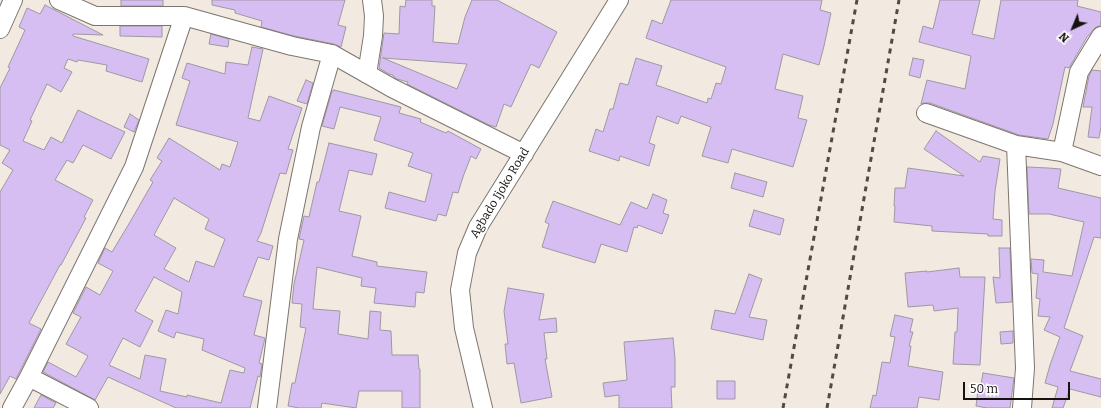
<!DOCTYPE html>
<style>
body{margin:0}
#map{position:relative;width:1101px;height:408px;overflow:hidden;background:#f2eae1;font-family:Bitter,serif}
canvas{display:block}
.north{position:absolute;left:1053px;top:8px;width:40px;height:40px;-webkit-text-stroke:3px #fff;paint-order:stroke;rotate:224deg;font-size:11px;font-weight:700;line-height:16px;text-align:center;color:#15120f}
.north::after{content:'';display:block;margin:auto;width:14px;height:18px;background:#15120f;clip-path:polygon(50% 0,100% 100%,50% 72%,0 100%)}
.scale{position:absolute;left:963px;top:382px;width:107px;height:18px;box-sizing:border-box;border:2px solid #15120f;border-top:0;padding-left:5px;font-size:12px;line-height:14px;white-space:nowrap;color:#15120f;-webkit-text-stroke:3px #fff;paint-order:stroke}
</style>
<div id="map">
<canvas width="1101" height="408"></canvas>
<div class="north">N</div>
<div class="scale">50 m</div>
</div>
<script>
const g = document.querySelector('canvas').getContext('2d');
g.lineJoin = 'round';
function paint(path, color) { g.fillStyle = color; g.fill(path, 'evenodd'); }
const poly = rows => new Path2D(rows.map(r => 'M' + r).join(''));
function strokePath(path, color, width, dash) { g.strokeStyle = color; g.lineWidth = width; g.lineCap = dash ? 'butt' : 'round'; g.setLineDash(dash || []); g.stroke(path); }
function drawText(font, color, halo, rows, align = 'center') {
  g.font = font + ' Bitter,serif'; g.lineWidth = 4; g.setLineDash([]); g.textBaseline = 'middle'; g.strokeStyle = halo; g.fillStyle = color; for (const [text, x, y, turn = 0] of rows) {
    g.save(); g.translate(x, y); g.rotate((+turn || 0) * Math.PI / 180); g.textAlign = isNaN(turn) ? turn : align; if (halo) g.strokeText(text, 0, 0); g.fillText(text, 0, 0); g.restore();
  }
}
const building = poly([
 [121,0,163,0,163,6,121,6,121,0],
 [212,0,345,0,338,25,346,27,341,47,334,44,294,36,261,27,262,21,235,13,235,10,212,5,212,0],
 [406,0,432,0,432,6,435,6,433,42,458,44,465,17,472,0,497,0,557,32,539,68,531,64,511,107,504,104,496,127,489,125,407,84,408,82,397,79,393,76,393,75,389,74,379,68,384,33,399,34,400,6,405,7,406,0],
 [383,58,467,64,457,89,383,58],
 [671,0,822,0,820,10,831,13,824,46,819,65,783,54,775,89,803,96,798,118,807,120,793,167,732,149,728,163,702,156,711,127,681,116,678,124,657,116,649,143,655,145,649,166,620,156,619,161,589,151,596,129,603,132,610,109,613,109,620,83,628,85,636,58,662,66,656,85,707,103,708,98,711,99,716,83,721,84,726,67,646,38,652,20,662,24,671,0],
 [940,0,980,0,972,34,994,39,1001,0,1078,0,1077,6,1101,12,1101,21,1100,26,1096,27,1087,37,1069,68,1065,67,1053,124,1048,139,1019,135,930,103,924,103,921,104,927,80,965,89,971,56,919,42,923,26,933,29,940,0],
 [45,5,103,35,73,34,73,36,149,59,142,82,106,71,107,65,78,60,77,62,68,59,64,68,72,72,61,92,47,84,30,120,32,121,23,141,44,150,51,137,62,143,78,110,125,132,111,159,83,145,73,163,67,160,55,180,93,200,84,217,86,218,61,265,60,265,29,323,41,329,16,379,10,376,0,394,0,192,13,170,2,163,10,150,0,145,0,88,10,68,8,67,25,30,19,27,27,8,40,14,45,5],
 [120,26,162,26,162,37,120,36,120,26],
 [211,34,229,39,228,47,209,44,211,34],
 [252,47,263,49,248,118,260,121,269,96,302,108,288,149,293,150,286,174,280,173,261,233,257,241,273,246,269,260,258,257,243,296,262,301,254,335,265,338,259,363,262,364,260,377,258,376,250,408,176,408,108,377,95,400,43,372,48,362,76,377,88,356,66,344,81,317,73,313,86,287,100,295,113,271,98,263,105,248,112,252,130,222,153,182,150,180,162,161,157,158,169,138,220,170,222,164,230,167,238,142,176,125,190,81,182,78,187,63,225,74,226,62,248,65,252,47],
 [174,198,209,219,205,229,225,239,214,267,196,261,189,282,164,269,176,248,154,235,174,198],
 [154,277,182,292,178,314,166,310,158,331,174,338,176,332,204,339,202,350,245,368,244,373,230,370,221,403,187,395,187,397,160,391,166,359,145,355,140,379,109,365,123,338,140,347,153,321,135,311,154,277],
 [913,58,924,60,920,78,909,75,913,58],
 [1092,70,1101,71,1101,127,1099,138,1088,137,1092,107,1083,107,1089,76,1092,70],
 [306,80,313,83,307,104,297,101,306,80],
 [334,90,401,107,399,113,421,119,420,122,446,133,448,131,481,149,476,159,471,156,463,177,458,193,453,192,446,216,438,214,436,221,385,208,389,192,425,202,432,174,408,166,413,153,374,140,381,117,340,107,334,129,322,126,332,91,334,91,334,90],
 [130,114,139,120,134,132,124,127,130,114],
 [936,131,980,162,983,156,1000,159,995,191,993,219,1002,220,1002,236,988,236,988,234,932,231,932,226,894,222,895,206,894,206,895,188,905,188,908,168,964,176,924,149,936,131],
 [329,143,377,154,372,175,349,170,339,211,361,216,352,256,377,262,377,266,427,272,424,293,416,292,415,307,374,303,376,288,361,286,362,278,317,267,313,309,340,311,338,334,368,339,370,311,381,312,380,330,391,331,392,355,418,355,419,369,420,369,420,408,402,408,402,391,359,391,356,408,322,403,321,408,299,408,288,406,292,383,295,383,306,328,300,327,302,304,292,303,294,284,304,240,299,239,304,216,309,217,317,182,319,182,329,143],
 [1027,167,1048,168,1061,169,1058,188,1101,198,1101,238,1094,237,1064,328,1083,336,1070,371,1101,379,1101,397,1070,389,1063,408,1052,408,1058,387,1045,383,1050,365,1060,337,1044,330,1050,317,1038,316,1040,299,1036,298,1038,274,1032,273,1031,259,1044,260,1043,272,1072,276,1084,222,1049,214,1029,214,1027,167],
 [735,173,767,182,763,197,731,188,735,173],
 [653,194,667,200,663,213,669,215,662,234,638,225,637,228,634,227,627,252,601,244,595,263,542,247,549,224,545,222,553,201,620,225,631,202,647,209,653,194],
 [754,210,784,219,780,235,749,226,754,210],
 [999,248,1010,248,1012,302,996,303,993,277,1000,278,999,248],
 [959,268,960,277,985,277,980,365,953,364,955,332,957,332,958,308,934,311,933,305,908,307,905,273,927,271,927,272,959,268],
 [749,274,762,279,749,317,767,320,763,340,711,329,715,310,735,314,749,274],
 [508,288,544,294,539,320,556,318,557,332,544,333,547,359,545,359,552,397,521,403,514,363,507,364,505,344,508,344,504,311,508,288],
 [895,315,913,319,910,332,913,332,909,346,911,346,908,366,943,372,939,400,919,397,917,408,870,408,873,395,876,396,882,362,890,363,895,337,890,336,895,315],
 [1013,331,1013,343,1001,344,1000,332,1013,331],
 [673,338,675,359,675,387,671,387,672,408,619,408,619,395,605,397,603,383,627,380,624,342,673,338],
 [983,373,1014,378,1010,408,987,408,976,406,978,390,980,390,983,373],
 [717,381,735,381,735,399,717,399,717,381],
 [41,395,56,403,53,408,34,408,41,395]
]);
paint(building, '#d7bef2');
strokePath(building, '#9d98a2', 1);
const minor = poly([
 [59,0,95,16,184,16,292,46,332,54,392,88,524,154],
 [0,29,13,0],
 [367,74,373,36,374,16,372,0],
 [926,113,1016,145,1062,152,1101,166],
 [1016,145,1025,368,1022,408],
 [1062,152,1079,72,1101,36],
 [29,377,89,408],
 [12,408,29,377,134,167,184,16],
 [267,408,288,239,311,127,332,54],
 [483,408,464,328,460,290,467,253,478,227,619,0]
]);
strokePath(minor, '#7d766e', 20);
strokePath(minor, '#fff', 18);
strokePath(poly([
 [783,408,857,0],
 [827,408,899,0]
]), '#4f4b47', 3, [5, 5]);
drawText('12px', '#15120f', '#fff', [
 ["Agbado Ijoko Road",500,193,-59]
]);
</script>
